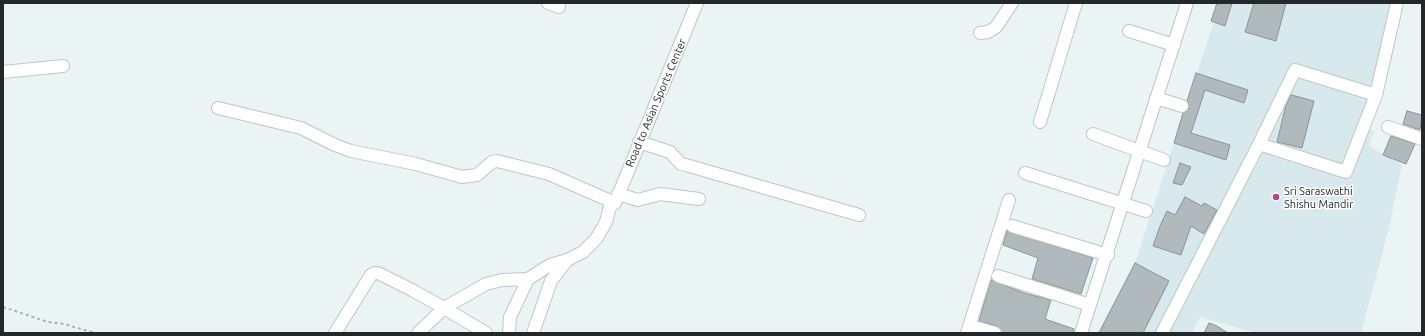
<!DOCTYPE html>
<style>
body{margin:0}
#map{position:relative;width:1425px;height:336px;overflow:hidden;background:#ebf4f5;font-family:Ubuntu,sans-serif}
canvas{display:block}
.frame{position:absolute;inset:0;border:4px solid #252829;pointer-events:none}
</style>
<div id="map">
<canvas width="1425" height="336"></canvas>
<div class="frame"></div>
</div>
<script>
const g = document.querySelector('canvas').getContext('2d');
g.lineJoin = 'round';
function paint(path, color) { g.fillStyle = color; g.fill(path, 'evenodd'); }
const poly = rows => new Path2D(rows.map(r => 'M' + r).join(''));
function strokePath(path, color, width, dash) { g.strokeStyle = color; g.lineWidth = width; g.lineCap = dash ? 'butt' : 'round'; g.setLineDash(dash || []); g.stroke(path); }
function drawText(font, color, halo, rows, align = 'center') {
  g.font = font + ' Ubuntu,sans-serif'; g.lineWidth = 3; g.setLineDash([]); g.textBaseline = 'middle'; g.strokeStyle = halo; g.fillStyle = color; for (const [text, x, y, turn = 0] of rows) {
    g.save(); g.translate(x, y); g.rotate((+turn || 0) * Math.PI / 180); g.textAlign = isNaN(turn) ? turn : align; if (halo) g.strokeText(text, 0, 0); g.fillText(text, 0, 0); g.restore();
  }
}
paint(poly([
 [1220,3,1403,3,1382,91,1370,130,1374,131,1369,146,1402,165,1389,228,1361,333,1257,333,1200,317,1192,333,1097,333,1135,263]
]), '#d7e9ec');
const building = poly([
 [1217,3,1232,3,1225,26,1211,21,1217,3],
 [1254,3,1286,3,1276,41,1245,32,1254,3],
 [1196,73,1248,90,1244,103,1205,90,1191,133,1230,145,1226,160,1174,143,1183,113,1189,109,1187,101,1196,73],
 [1291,95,1314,101,1302,148,1277,142,1286,105,1291,95],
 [1407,111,1422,115,1420,130,1403,124,1407,111],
 [1391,136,1415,144,1406,164,1383,155,1391,136],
 [1180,163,1191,167,1182,185,1173,183,1180,163],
 [1185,197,1202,206,1204,203,1217,210,1204,234,1191,226,1181,255,1153,246,1160,226,1167,211,1175,215,1185,197],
 [1007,231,1093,258,1081,294,1032,279,1038,258,1003,245,1007,231],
 [1135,263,1169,281,1143,333,1099,333,1135,263],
 [991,280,1024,293,1051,300,1045,319,1074,329,1074,333,1002,333,997,326,979,321,991,280],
 [1209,323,1217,326,1228,333,1204,333,1209,323]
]);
paint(building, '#b0b9bb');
strokePath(building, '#8b9395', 1);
const minor = poly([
 [548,3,559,7],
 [1129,31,1174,45],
 [980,33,988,32,996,27,1012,3],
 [3,72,63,66],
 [1156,98,1182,106],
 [218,108,301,128,335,145,351,151,416,164,462,177,477,175,492,162,497,161,549,174,615,203],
 [1040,122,1076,3],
 [1388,127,1422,139],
 [1093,134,1164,160],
 [639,142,670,152,681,164,686,165,859,215],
 [1259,144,1346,172,1376,95,1397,3],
 [1025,173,1146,211],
 [618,194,638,200,660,194,699,199],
 [1012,226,1108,255],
 [998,276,1090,305],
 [978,328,995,333],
 [335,333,371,275,375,273,378,273,412,290,444,308,486,284,502,280,528,279,550,265,567,260],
 [418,333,444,308,486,333],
 [509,333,510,317,528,279],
 [533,333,551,281,567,260,583,252,596,239,606,222,610,206,615,203,697,3],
 [967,333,1009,200],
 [1081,333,1187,3],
 [1162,333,1259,144,1295,70,1376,95]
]);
strokePath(minor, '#bec6c8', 14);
strokePath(poly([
 [3,307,48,322,64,324,95,333]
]), '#abb2b3', 2, [3, 3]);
strokePath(minor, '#fff', 12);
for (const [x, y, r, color] of [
 [1276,197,4,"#ba4093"]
]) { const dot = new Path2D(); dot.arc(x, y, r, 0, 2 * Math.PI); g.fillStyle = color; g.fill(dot); strokePath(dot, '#fff', 1.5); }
drawText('11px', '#252829', '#fff', [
 ["Road to Asian Sports Center",656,103,-67]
]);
drawText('11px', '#252829', '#fff', [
 ["Sri Saraswathi",1284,191],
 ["Shishu Mandir",1284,204]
], 'left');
</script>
